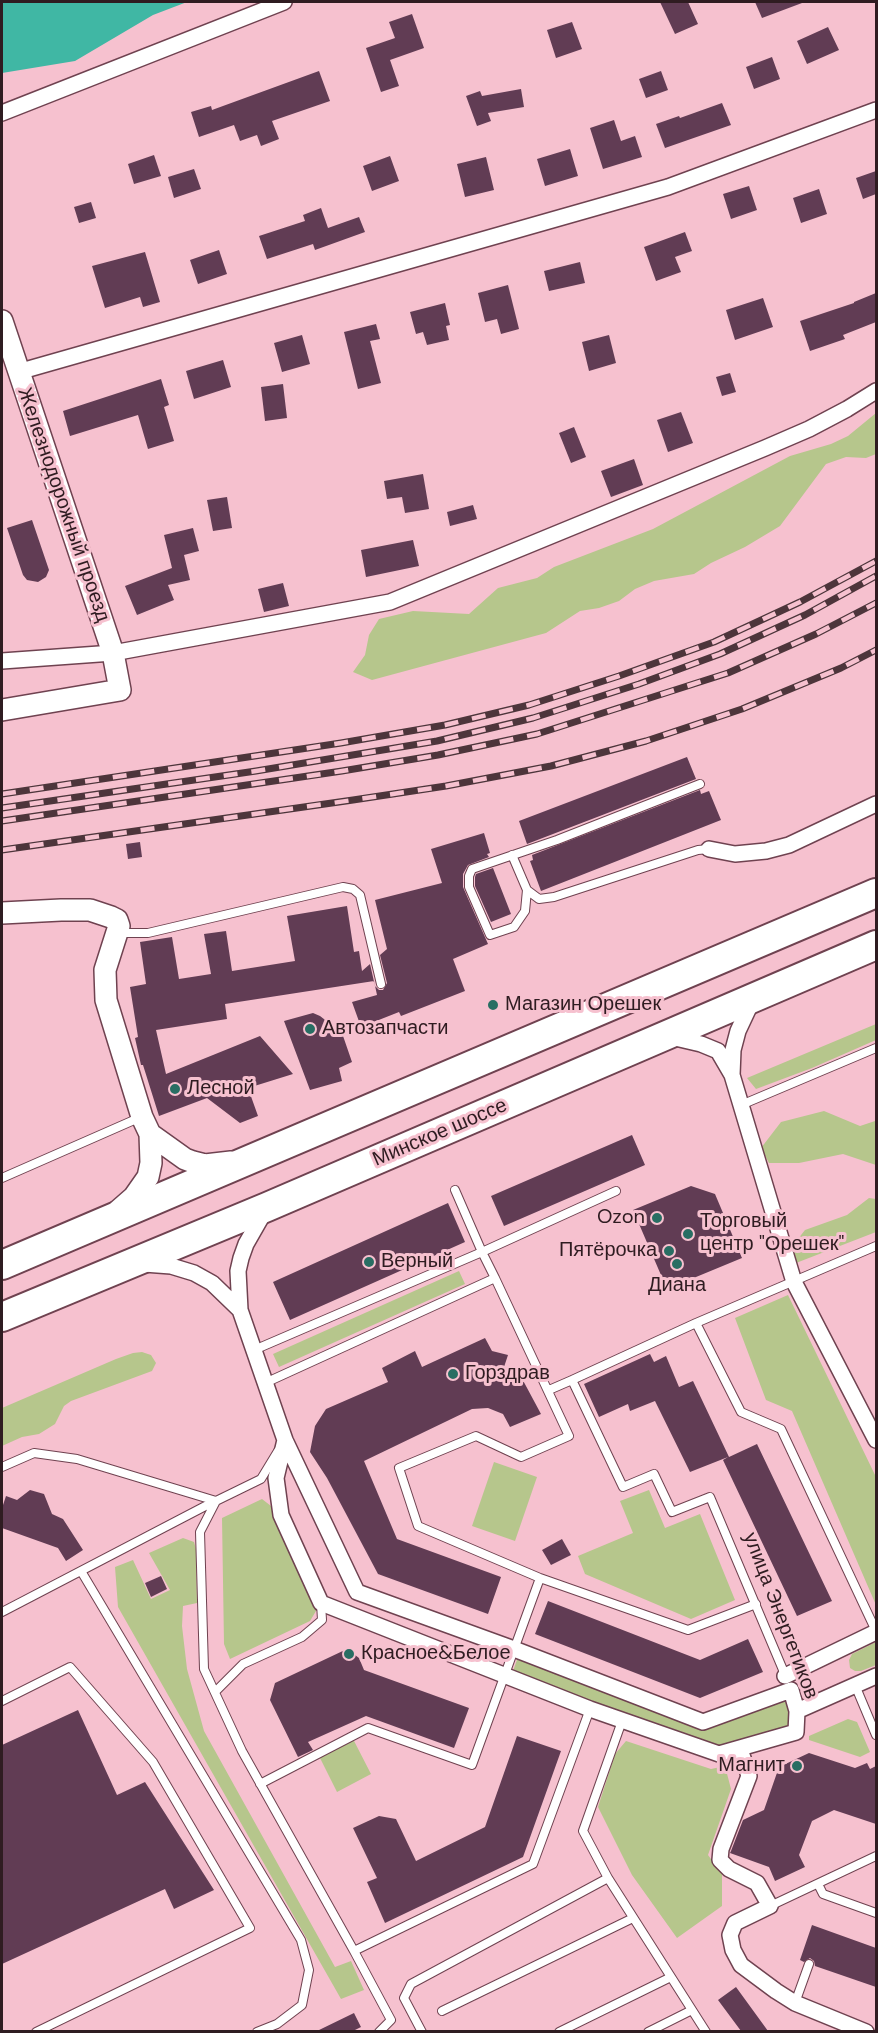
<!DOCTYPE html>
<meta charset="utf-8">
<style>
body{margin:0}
#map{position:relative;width:878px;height:2033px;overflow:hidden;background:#f6c1cf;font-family:"DM Sans",sans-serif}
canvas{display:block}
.frame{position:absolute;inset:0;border:3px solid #2f1c21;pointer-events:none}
</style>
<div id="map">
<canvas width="878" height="2033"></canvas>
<div class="frame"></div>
</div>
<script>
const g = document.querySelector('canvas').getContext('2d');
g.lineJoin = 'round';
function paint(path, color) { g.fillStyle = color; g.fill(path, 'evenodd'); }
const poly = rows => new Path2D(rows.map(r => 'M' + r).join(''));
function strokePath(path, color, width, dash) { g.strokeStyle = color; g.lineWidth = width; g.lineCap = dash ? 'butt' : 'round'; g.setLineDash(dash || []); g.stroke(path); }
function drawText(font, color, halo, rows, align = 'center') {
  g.font = font + ' "DM Sans",sans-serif'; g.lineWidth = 6; g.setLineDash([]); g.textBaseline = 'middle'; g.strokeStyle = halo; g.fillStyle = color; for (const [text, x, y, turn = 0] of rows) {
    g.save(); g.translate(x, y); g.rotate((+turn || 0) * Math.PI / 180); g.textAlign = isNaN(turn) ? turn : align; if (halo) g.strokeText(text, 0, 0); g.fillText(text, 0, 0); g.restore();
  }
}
paint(poly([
 [876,413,876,454,866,458,846,457,826,464,780,526,745,547,711,563,694,574,654,581,635,589,619,601,599,608,580,611,546,633,372,680,353,672,365,655,369,635,379,619,413,611,469,614,498,588,537,578,554,567,653,529,790,456,831,444,848,436],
 [876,1024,876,1040,812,1068,756,1089,747,1078],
 [824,1111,860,1126,875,1121,876,1165,843,1154,799,1163,769,1163,761,1148,781,1122],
 [869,1198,876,1199,876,1232,796,1263,790,1249,805,1230,847,1215],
 [459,1271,465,1284,279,1367,273,1354],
 [788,1295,876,1477,876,1605,792,1411,766,1400,735,1318],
 [142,1352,151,1355,156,1363,152,1371,71,1401,64,1406,55,1424,39,1434,22,1437,2,1446,2,1408,116,1359,133,1353],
 [494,1462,537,1477,515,1541,472,1526],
 [649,1490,665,1528,700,1514,735,1600,691,1619,585,1574,578,1556,633,1533,620,1501],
 [262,1499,271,1506,313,1599,316,1611,310,1621,230,1659,224,1644,222,1518],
 [183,1538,194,1542,196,1549,197,1603,183,1606,182,1626,187,1669,204,1731,335,1967,351,1961,364,1990,341,1999,118,1607,115,1567,133,1560,151,1599,170,1590,149,1553],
 [876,1642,876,1665,861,1671,855,1671,850,1668,849,1660,852,1654],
 [518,1657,703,1729,784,1699,790,1712,788,1727,718,1748,625,1715,513,1671],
 [848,1719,857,1722,870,1752,860,1757,809,1740,809,1736],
 [352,1737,371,1774,337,1792,318,1754],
 [626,1741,711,1769,725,1766,731,1789,708,1855,722,1874,722,1906,677,1938,632,1875,598,1807,615,1754]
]), '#b6c68c');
paint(poly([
 [2,2,187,2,153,15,75,61,2,73]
]), '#40b7a4');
paint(poly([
 [660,2,688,2,698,24,675,34],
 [755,2,802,2,802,3,762,18],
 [412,14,424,48,390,60,399,86,381,92,366,48,395,38,389,22],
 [572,22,582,49,556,58,547,30],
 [828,27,839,50,807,64,797,41],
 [772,57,780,79,754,89,746,67],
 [319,71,330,101,272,121,279,139,261,146,257,135,240,141,234,125,199,137,191,112,211,106,212,110],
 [661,71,668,90,646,98,639,79],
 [521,89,524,107,488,113,491,121,477,126,466,96,480,91,482,96],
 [722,103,731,125,665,148,656,124,679,116,680,118],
 [614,120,621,141,635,136,642,157,603,169,590,128],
 [570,149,578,176,545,186,537,159],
 [154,155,161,176,134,184,128,164],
 [390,156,399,181,372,191,363,166],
 [486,157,494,190,465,197,457,164],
 [194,169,201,189,174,198,168,177],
 [876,171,876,194,863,199,856,178],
 [749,186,757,210,731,219,723,194],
 [819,189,827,214,801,223,793,198],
 [91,202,96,218,79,223,74,207],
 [321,208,328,228,359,217,365,232,315,250,313,244,267,259,259,236,305,221,303,215],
 [685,232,692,251,675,257,681,272,656,281,644,247],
 [219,250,227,274,198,284,190,260],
 [145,252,160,302,143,307,140,297,105,308,92,266],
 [580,262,585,283,549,291,544,271],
 [508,285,519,329,501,334,497,319,485,322,478,293],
 [876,293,876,322,843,335,845,339,810,351,800,321,854,303,854,302],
 [763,298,773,327,735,340,726,310],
 [445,303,450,325,446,326,449,340,427,345,423,332,416,334,410,312],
 [376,324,380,339,370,341,381,383,358,389,344,332],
 [302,335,310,364,282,372,274,343],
 [609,335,616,363,589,371,582,342],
 [223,360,231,387,194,399,186,371],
 [730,373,736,392,722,396,716,377],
 [161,379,169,405,164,407,174,441,148,449,138,415,70,436,63,411],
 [283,384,287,418,265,421,261,387],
 [681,412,693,443,668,452,657,420],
 [574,427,586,457,571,463,559,433],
 [634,459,643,485,611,497,601,471],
 [423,474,429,509,405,513,402,497,387,499,384,481],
 [227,497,232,528,213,531,207,500],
 [473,505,477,519,450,526,447,512],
 [32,520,49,570,46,577,38,582,27,580,23,575,7,528],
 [193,528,199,551,184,555,190,580,168,585,174,600,137,615,125,586,172,568,164,535],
 [413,540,419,566,366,577,361,550],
 [283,583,289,606,264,612,258,589],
 [687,757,696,779,527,844,519,821],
 [700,790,701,794,709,791,721,820,541,891,530,861,533,860,532,855],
 [484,833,490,853,487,854,489,857,468,865,463,874,463,887,488,944,453,959,465,991,401,1016,399,1012,361,1027,352,1002,377,995,374,981,225,1004,227,1019,156,1030,166,1074,260,1036,293,1074,248,1088,258,1116,240,1123,207,1098,159,1116,143,1065,141,1065,135,1038,138,1037,130,987,146,984,140,942,172,937,179,979,211,974,204,934,226,931,232,971,295,961,287,916,347,906,354,952,359,951,362,971,370,964,375,986,379,990,383,990,387,983,380,955,387,949,375,900,442,883,431,849],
 [140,842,142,857,128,859,126,844],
 [493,868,511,914,491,922,475,886,475,877,476,874],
 [313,1013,320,1016,342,1033,352,1062,339,1068,342,1081,310,1090,284,1021],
 [632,1135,645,1165,504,1226,491,1196],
 [691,1186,715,1194,742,1258,667,1289,633,1210],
 [448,1203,465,1242,290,1320,273,1282],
 [485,1338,492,1351,508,1355,504,1367,519,1373,541,1414,510,1427,503,1414,488,1408,472,1409,364,1461,397,1539,501,1577,488,1614,378,1574,327,1478,310,1452,315,1426,326,1409,388,1382,382,1368,415,1351,422,1367],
 [650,1354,654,1362,666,1356,679,1387,693,1381,729,1457,757,1444,832,1601,797,1616,723,1460,728,1457,690,1472,655,1401,630,1411,628,1404,599,1417,584,1384],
 [30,1490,44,1494,52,1514,63,1519,83,1550,66,1561,58,1548,2,1528,2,1508,6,1496,17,1500],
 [562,1539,571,1555,551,1565,542,1550],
 [161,1576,167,1589,151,1597,145,1583],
 [548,1601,700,1660,748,1639,763,1672,700,1698,535,1634],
 [347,1649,359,1658,364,1670,469,1708,454,1748,366,1716,308,1742,313,1750,298,1757,270,1700,275,1683],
 [78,1710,117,1795,145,1782,214,1890,174,1909,165,1889,2,1964,2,1745],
 [517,1736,561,1751,523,1857,385,1923,367,1882,377,1878,353,1828,379,1816,396,1819,416,1861,485,1827],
 [809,1753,855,1768,867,1763,870,1769,876,1766,876,1824,834,1810,812,1821,799,1855,805,1867,775,1881,769,1867,730,1853,731,1851,743,1820,764,1810,779,1767],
 [812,1925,876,1948,876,1987,815,1966,814,1961,810,1958,804,1962,800,1960],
 [736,1987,768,2031,741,2031,718,2000],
 [354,2013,361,2027,353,2031,317,2031]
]), '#613c54');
const lane = poly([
 [512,855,527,890,539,899,554,897,698,850,709,849],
 [527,890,525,911,514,927,490,935,469,887,469,876,472,869,557,840,700,784],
 [120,933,148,933,343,887,353,889,360,895,381,984],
 [741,1105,876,1048],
 [2,1178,141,1117],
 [455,1190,482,1252,616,1191],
 [696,1323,741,1412,781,1429,876,1631],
 [254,1350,482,1252,495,1278],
 [265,1383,495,1278,569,1436,521,1457,476,1436,399,1468,418,1526,540,1578,688,1630,756,1604],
 [549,1390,572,1380],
 [278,1451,261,1479,216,1501,200,1532,204,1669,242,1751,354,1951,533,1864,590,1709],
 [2,1467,34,1453,77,1459,216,1501],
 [81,1571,301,1940,309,1970,302,2005,277,2024,257,2032],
 [2,1612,215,1501],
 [786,1677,710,1497,672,1512,654,1474,623,1487,572,1380,696,1323,876,1246],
 [855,1685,876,1735],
 [215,1692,243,1664,302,1637,322,1620,321,1603],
 [2,1701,70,1667,153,1762,250,1928,36,2032],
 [260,1784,368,1728,472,1765,540,1578],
 [608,1878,583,1831,622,1721],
 [818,1884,823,1894,876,1913],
 [770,1906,876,1856],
 [354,1951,391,2020,379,2032],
 [795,2003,809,1964],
 [442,2011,633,1918],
 [422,2032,404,1998,411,1984,608,1878,706,2032],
 [559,2032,671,1977],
 [648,2032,692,2010]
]);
const street = poly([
 [2,113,284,2],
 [18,372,668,187,876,110],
 [2,661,113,653,390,602,765,448,809,429,847,409,876,391],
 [709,849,735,854,766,851,789,845,876,804],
 [671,1037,701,1044,718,1051,732,1075,794,1282,876,1440],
 [732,1075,733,1050,738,1031,753,999],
 [266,1209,246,1244,241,1258,238,1271,240,1310,285,1440,357,1592,514,1649,703,1722,791,1690,797,1711,796,1732,719,1754,590,1709,321,1603,281,1515,276,1478,285,1440],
 [144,1264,171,1266,194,1273,212,1283,240,1310],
 [785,1676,876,1632],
 [797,1711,876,1676],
 [740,1749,749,1776,721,1849,720,1860,729,1869,757,1883,770,1906,735,1923,730,1935,733,1950,741,1965,776,1991,795,2003,866,2032]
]);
const secondary = poly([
 [2,321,113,653,120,690,2,710],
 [2,913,61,910,90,910,111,917,117,920,119,926,105,970,106,1000,142,1117,150,1134,151,1163,148,1177,134,1197,118,1211],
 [150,1134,185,1159,193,1162,205,1165,231,1162]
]);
const highway = poly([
 [2,1265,876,893],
 [2,1317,267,1207,876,945]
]);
strokePath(lane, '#6f4250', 10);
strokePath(street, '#6f4250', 18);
strokePath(secondary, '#6f4250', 24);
strokePath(highway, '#6f4250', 32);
strokePath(lane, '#fff', 8);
strokePath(street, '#fff', 15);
strokePath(secondary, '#fff', 21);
strokePath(highway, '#fff', 28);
const rail = poly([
 [2,794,341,743,445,725,529,705,619,676,714,642,800,602,876,561],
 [2,808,256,771,437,741,533,718,639,684,720,654,805,615,876,576],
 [2,821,342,771,438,755,537,734,728,673,816,634,876,603],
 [2,850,353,800,446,786,551,766,646,741,742,709,841,668,876,650]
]);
strokePath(rail, '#4d353b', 7);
strokePath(rail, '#f6c1cf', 4.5, [14]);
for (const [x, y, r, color] of [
 [493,1005,6,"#286e63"],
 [310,1029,6,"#286e63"],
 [175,1089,6,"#286e63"],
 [657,1218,6,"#286e63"],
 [688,1234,6,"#286e63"],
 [669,1251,6,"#286e63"],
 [369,1262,6,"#286e63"],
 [677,1264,6,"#286e63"],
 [453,1374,6,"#286e63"],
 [349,1654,6,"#286e63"],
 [797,1766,6,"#286e63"]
]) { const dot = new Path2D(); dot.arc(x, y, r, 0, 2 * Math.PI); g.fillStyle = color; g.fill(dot); strokePath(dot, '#f6c1cf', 2); }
drawText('20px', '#2f1c21', '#f6c1cf', [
 ["Железнодорожный проезд",63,505,71],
 ["Минское шоссе",440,1133,-23],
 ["улица Энергетиков",780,1616,69]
]);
drawText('20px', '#2f1c21', '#f6c1cf', [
 ["Магазин Орешек",505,1005],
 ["Автозапчасти",322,1029],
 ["Лесной",187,1089],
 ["Ozon",645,1218,"right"],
 ["Торговый",700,1222],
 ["центр \"Орешек\"",700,1245],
 ["Пятёрочка",657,1251,"right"],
 ["Верный",381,1262],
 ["Диана",677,1286,"center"],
 ["Горздрав",465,1374],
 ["Красное&Белое",361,1654],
 ["Магнит",785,1766,"right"]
], 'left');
</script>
